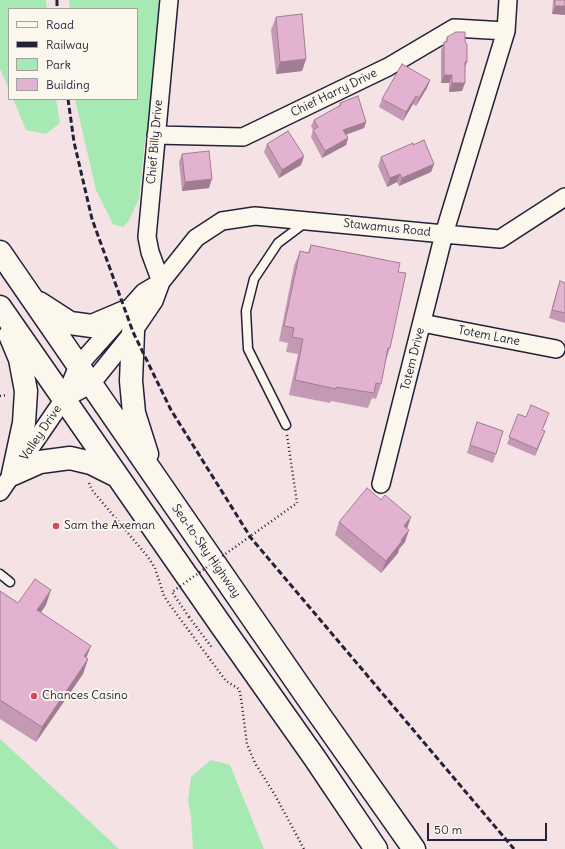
<!DOCTYPE html>
<style>
body{margin:0}
#map{position:relative;width:565px;height:849px;overflow:hidden;background:#f4e2e4;font-family:Delius,sans-serif}
canvas{display:block}
.legend{position:absolute;left:8px;top:8px;width:130px;height:92px;box-sizing:border-box;background:#fbf7ec;border:1px solid #a4a2a5;margin:0;padding:5px 7px;list-style:none;font-size:12px;color:#22223b}
.legend li{display:flex;align-items:center;gap:8px;height:20px}
.legend b{width:20px;border:1px solid #a4a2a5}
.scale{position:absolute;left:427px;top:823px;width:120px;height:18px;box-sizing:border-box;border:2px solid #22223b;border-top:0;padding-left:5px;font-size:12px;line-height:14px;white-space:nowrap;color:#22223b;-webkit-text-stroke:3px #fbf7ec;paint-order:stroke}
</style>
<div id="map">
<canvas width="565" height="849"></canvas>
<ul class="legend">
<li><b style="height:5px;background:#fbf7ec"></b>Road</li>
<li><b style="height:5px;background:#22223b"></b>Railway</li>
<li><b style="height:11px;background:#a6e9b3"></b>Park</li>
<li><b style="height:11px;background:#e4b2d1"></b>Building</li>
</ul>
<div class="scale">50 m</div>
</div>
<script>
const g = document.querySelector('canvas').getContext('2d');
g.lineJoin = 'round';
function paint(path, color) { g.fillStyle = color; g.fill(path, 'evenodd'); }
const poly = rows => new Path2D(rows.map(r => 'M' + r).join(''));
function strokePath(path, color, width, dash) { g.strokeStyle = color; g.lineWidth = width; g.lineCap = dash ? 'butt' : 'round'; g.setLineDash(dash || []); g.stroke(path); }
function drawText(font, color, halo, rows, align = 'center') {
  g.font = font + ' Delius,sans-serif'; g.lineWidth = 4; g.setLineDash([]); g.textBaseline = 'middle'; g.strokeStyle = halo; g.fillStyle = color; for (const [text, x, y, turn = 0] of rows) {
    g.save(); g.translate(x, y); g.rotate((+turn || 0) * Math.PI / 180); g.textAlign = isNaN(turn) ? turn : align; if (halo) g.strokeText(text, 0, 0); g.fillText(text, 0, 0); g.restore();
  }
}
paint(poly([
 [0,0,46,0,47,9,9,9,9,89,0,69],
 [69,0,159,0,153,101,145,141,139,199,129,220,123,227,113,224,96,190,75,99,137,99,137,9,70,9],
 [13,99,56,99,60,123,46,134,26,130],
 [0,739,73,806,119,849,0,849],
 [211,760,230,765,264,849,193,849,191,817,188,800,191,777]
]), '#a6e9b3');
const service = poly([
 [286,425,248,349,246,311,254,279,278,243,306,222],
 [0,574,10,582]
]);
const minor = poly([
 [156,135,243,137,388,67,454,28,506,31],
 [161,282,150,252,147,237,169,0],
 [422,323,556,349],
 [64,399,78,366,144,292,161,282],
 [381,484,444,234,500,239,565,197],
 [0,492,64,399,91,384,133,332,154,301,161,282,196,238,222,221,255,216,444,234,506,31,508,0]
]);
const trunk = poly([
 [0,252,309,700,414,849],
 [39,303,70,323,92,326,125,312],
 [0,307,223,628,314,757,376,849],
 [133,332,131,381,134,413,147,454],
 [10,335,20,359,26,391,24,423,13,474],
 [13,474,40,462,70,458,91,463,115,475]
]);
strokePath(service, '#22223b', 11);
strokePath(minor, '#22223b', 20);
strokePath(trunk, '#22223b', 25);
strokePath(poly([
 [0,396,8,395],
 [287,435,297,503],
 [89,483,92,490,148,557,155,568,164,596,170,605,226,681,239,689,241,698,247,744,255,763,275,795,304,849],
 [189,617,213,649]
]), '#22223b', 2.5, [1, 3]);
strokePath(service, '#fbf7ec', 8);
strokePath(minor, '#fbf7ec', 17);
strokePath(trunk, '#fbf7ec', 22);
strokePath(poly([
 [57,0,57,9],
 [68,99,74,142,92,219,133,332,171,410,251,538,514,849]
]), '#22223b', 3, [6, 3]);
strokePath(poly([
 [189,617,172,592,297,503]
]), '#22223b', 2.5, [1, 3]);
paint(poly([
 [553,0,565,0,552,14],
 [276,17,306,59,302,71,276,74,271,30],
 [447,37,465,68,462,91,449,92,449,83,441,83,441,50,444,42,445,42],
 [430,80,427,88,416,106,413,104,403,121,379,107,382,99],
 [340,103,366,122,364,128,346,135,348,138,346,145,322,158,311,137,313,130,311,126,314,120,339,106],
 [267,144,304,156,301,165,279,178,264,152],
 [413,145,434,164,431,172,399,186,397,182,387,187,378,166,381,157],
 [182,154,209,188,182,191,179,162],
 [311,245,398,272,390,348,386,360,381,384,376,399,372,398,368,408,331,401,330,403,289,395,298,354,286,352,288,343,279,341,294,266,300,251,308,253],
 [560,281,565,283,565,323,549,318,557,290],
 [518,414,526,417,547,420,542,430,545,431,535,456,507,444],
 [477,422,503,431,493,463,467,453],
 [339,522,407,529,405,542,399,549,398,553,381,573,335,535],
 [0,591,18,603,46,605,41,612,88,659,83,674,36,742,0,719]
]), '#c499b4');
paint(poly([
 [555,6,565,6,565,15,552,14],
 [306,59,302,71,276,74,280,62],
 [465,62,467,62,464,70],
 [444,75,452,75,449,83,441,83],
 [430,80,427,88,416,106,419,98],
 [452,83,465,83,462,91,449,92],
 [416,96,413,104,403,121,406,112],
 [366,122,364,128,341,136,343,130],
 [348,138,346,145,322,158,325,151],
 [304,156,301,165,279,178,282,170],
 [434,164,431,172,399,186,402,178],
 [400,174,397,182,387,187,390,178],
 [212,179,209,188,182,191,185,182],
 [545,431,542,439,535,456,537,449],
 [411,517,407,529,404,526],
 [409,530,405,542,399,549,398,553,381,573,386,561],
 [51,590,46,605,32,625,37,610],
 [91,646,85,661,84,656],
 [88,659,83,674,36,742,42,727]
]), '#a07d92');
const building = poly([
 [555,0,565,0,565,6,555,6,555,0],
 [302,14,306,59,280,62,276,17,302,14],
 [456,32,465,32,465,42,467,44,467,62,465,62,465,83,452,83,452,75,444,75,444,42,447,42,447,37,456,32],
 [402,64,430,80,419,98,416,96,406,112,382,99,402,64],
 [358,96,366,122,343,130,348,138,325,151,313,130,318,127,314,120,341,105,340,103,358,96],
 [288,131,304,156,282,170,267,144,288,131],
 [424,140,434,164,402,178,400,174,390,178,381,157,413,143,413,145,424,140],
 [209,151,212,179,185,182,182,154,209,151],
 [311,245,400,263,398,272,406,273,390,348,388,348,381,384,376,383,374,393,336,387,336,389,295,380,303,339,292,337,294,328,284,326,300,251,309,253,311,245],
 [560,281,565,283,565,313,552,310,560,281],
 [531,405,549,413,542,430,545,431,537,449,509,437,518,414,526,417,531,405],
 [477,422,503,431,496,454,470,445,477,422],
 [367,488,381,500,385,495,411,517,404,526,409,530,401,540,402,541,386,561,339,522,367,488],
 [35,579,51,590,37,610,91,646,84,656,88,659,42,727,0,700,0,591,18,603,35,579]
]);
paint(building, '#e4b2d1');
strokePath(building, '#a07d92', 1);
for (const [x, y, r, color] of [
 [56,526,4,"#d1495b"],
 [34,696,4,"#d1495b"]
]) { const dot = new Path2D(); dot.arc(x, y, r, 0, 2 * Math.PI); g.fillStyle = color; g.fill(dot); strokePath(dot, '#fbf7ec', 1.5); }
drawText('12px', '#22223b', '#fbf7ec', [
 ["Chief Harry Drive",334,93,-26],
 ["Chief Billy Drive",155,142,-85],
 ["Stawamus Road",387,228,6],
 ["Totem Lane",489,336,11],
 ["Totem Drive",413,359,-76],
 ["Valley Drive",41,433,-56],
 ["Sea-to-Sky Highway",206,551,55]
]);
drawText('12px', '#22223b', '#fbf7ec', [
 ["Sam the Axeman",64,526],
 ["Chances Casino",42,696]
], 'left');
</script>
